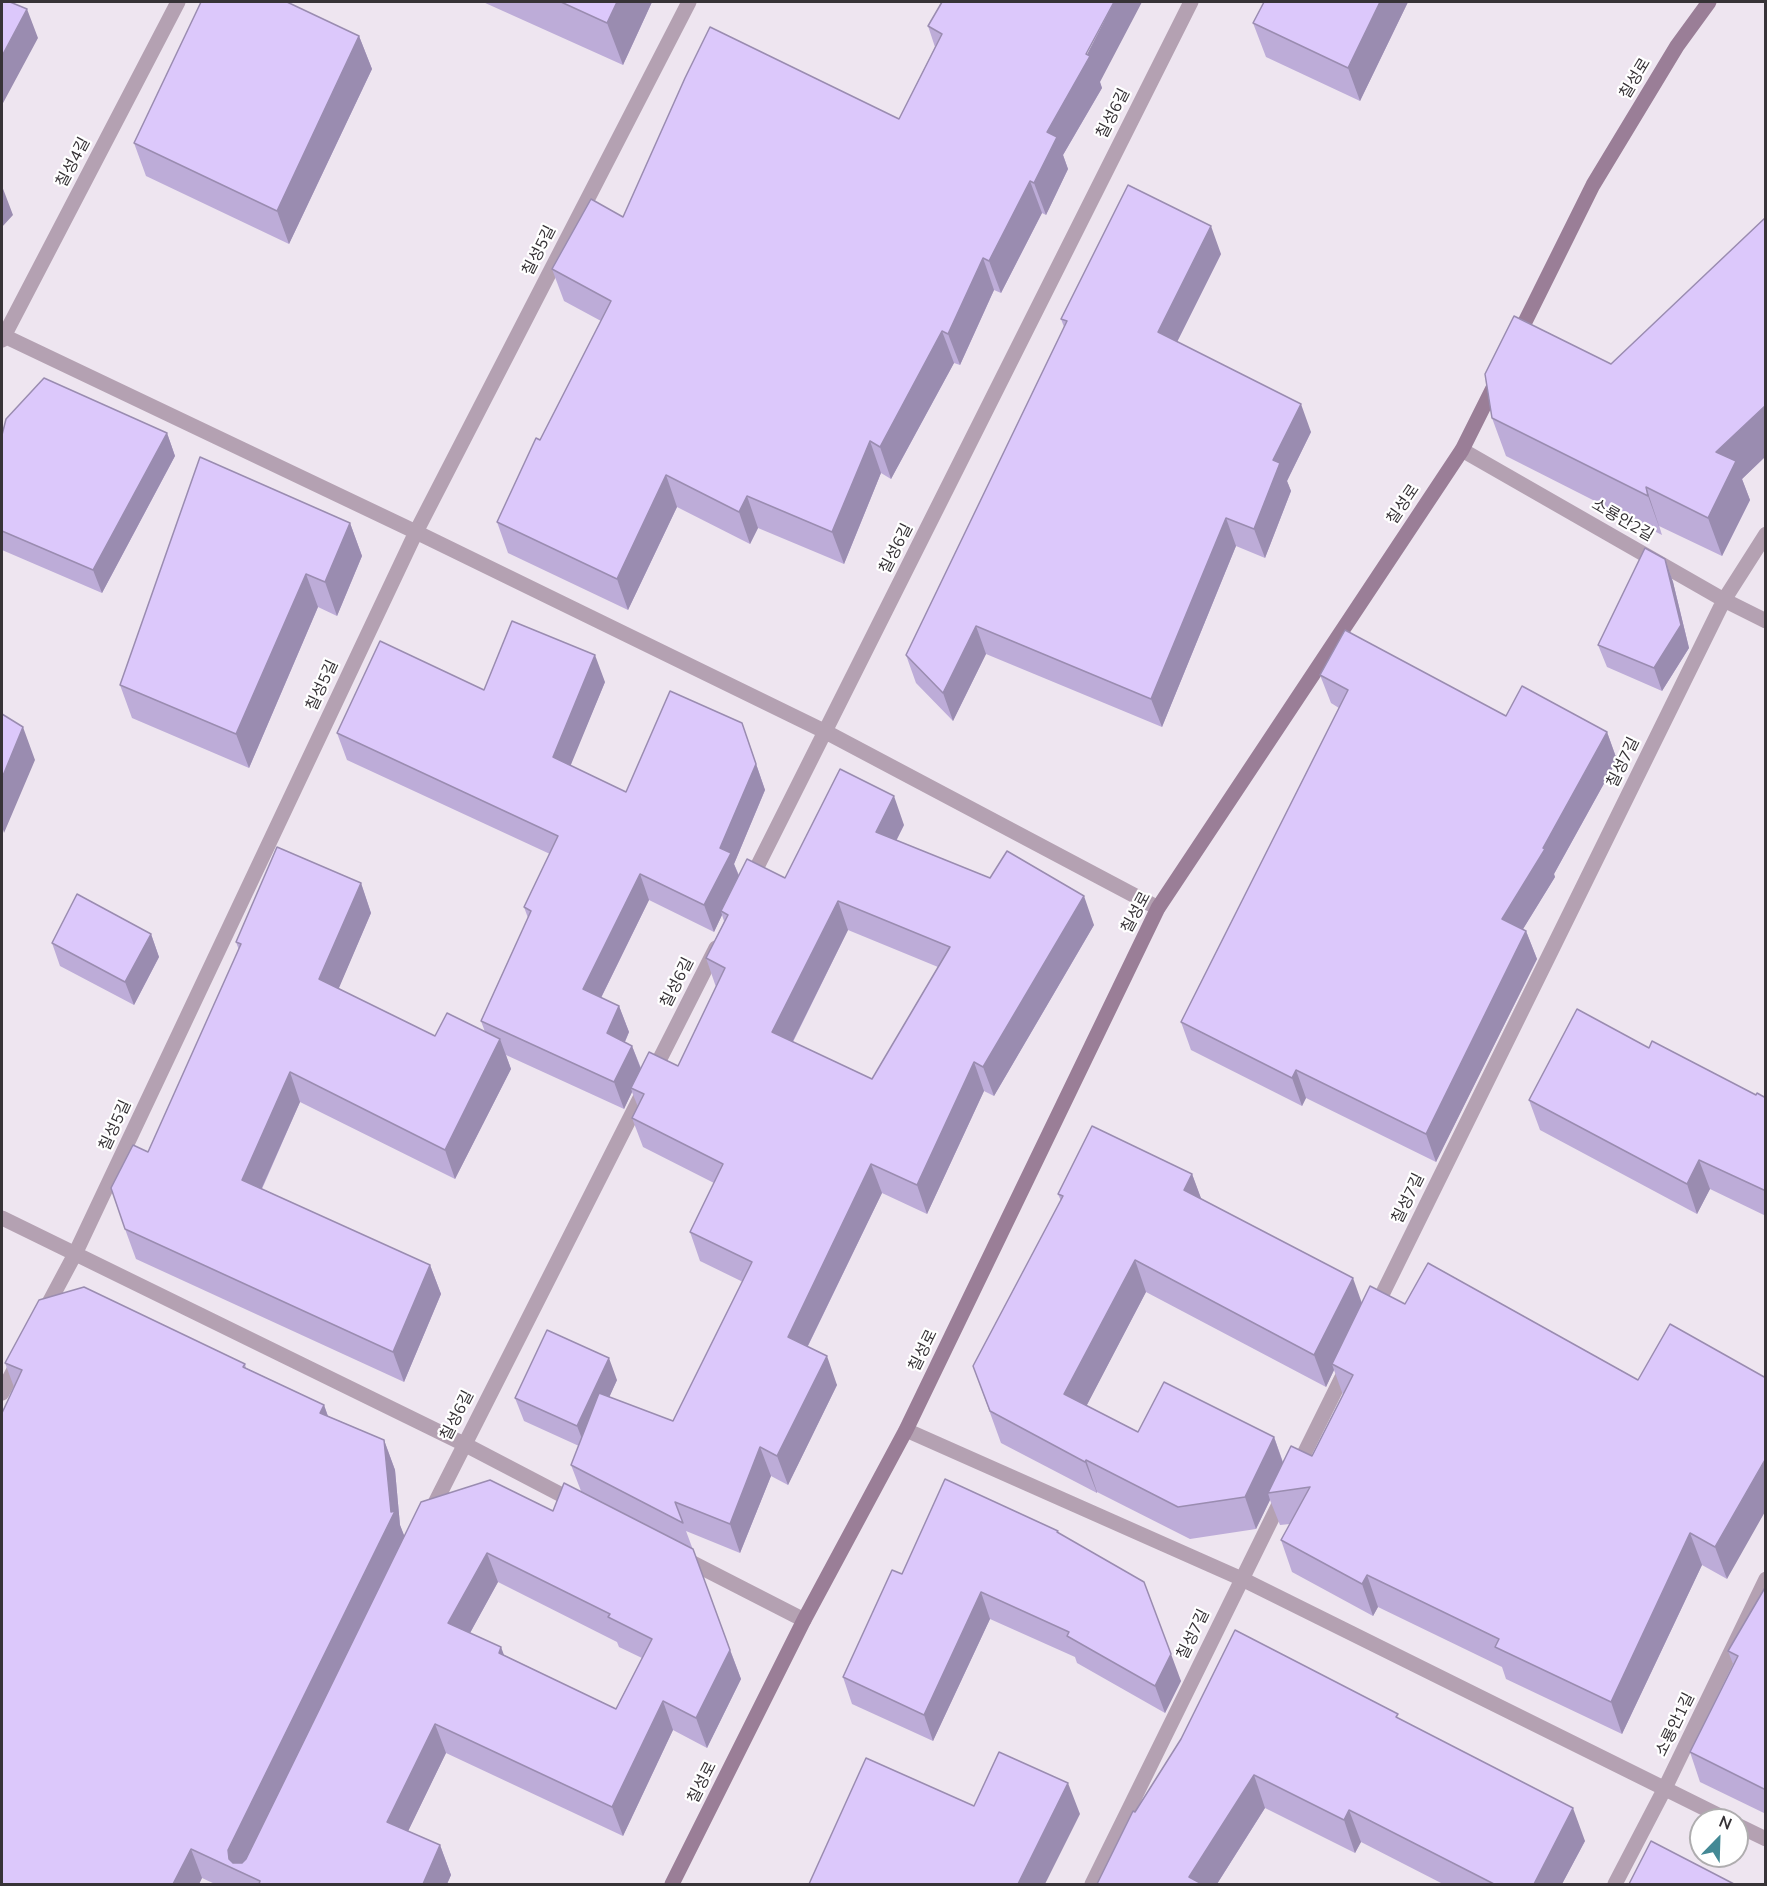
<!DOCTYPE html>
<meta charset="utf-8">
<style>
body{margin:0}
#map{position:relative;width:1767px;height:1886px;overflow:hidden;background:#eee5f0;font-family:"Nunito Sans",sans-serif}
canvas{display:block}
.frame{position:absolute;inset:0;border:3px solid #373337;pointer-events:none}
.north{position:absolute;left:1689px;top:1808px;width:60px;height:60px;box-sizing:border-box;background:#fff;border:2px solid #afadaf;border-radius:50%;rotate:23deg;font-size:16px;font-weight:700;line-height:24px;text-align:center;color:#373337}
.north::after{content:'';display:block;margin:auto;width:21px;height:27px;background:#448995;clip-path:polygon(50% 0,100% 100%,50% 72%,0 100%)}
</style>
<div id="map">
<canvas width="1767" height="1886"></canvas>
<div class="frame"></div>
<div class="north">N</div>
</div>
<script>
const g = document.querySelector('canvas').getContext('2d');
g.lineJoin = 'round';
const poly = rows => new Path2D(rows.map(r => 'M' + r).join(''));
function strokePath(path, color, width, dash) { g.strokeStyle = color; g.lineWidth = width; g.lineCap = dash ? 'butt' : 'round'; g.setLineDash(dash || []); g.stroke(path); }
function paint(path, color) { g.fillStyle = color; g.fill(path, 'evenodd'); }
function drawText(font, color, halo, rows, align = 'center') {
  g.font = font + ' "Nunito Sans","Noto Sans KR",sans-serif'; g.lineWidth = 4.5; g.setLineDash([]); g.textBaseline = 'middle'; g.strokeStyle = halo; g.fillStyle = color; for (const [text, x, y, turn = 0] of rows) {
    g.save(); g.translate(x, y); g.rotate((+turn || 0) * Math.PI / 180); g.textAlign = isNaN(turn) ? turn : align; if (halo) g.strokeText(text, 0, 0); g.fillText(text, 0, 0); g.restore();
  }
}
strokePath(poly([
 [2,335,416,532,826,732,1158,908],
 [2,340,178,2],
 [1462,450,1724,600,1766,621],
 [750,881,1191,2],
 [2,1218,464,1444,577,1503],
 [1374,1311,1724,600,1766,534],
 [44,1312,75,1254,416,532,689,2],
 [2,1393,19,1360],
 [906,1430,1242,1579,1728,1820],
 [1296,1470,1348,1365],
 [430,1513,716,948],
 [681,1557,804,1620],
 [1737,1825,1766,1839],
 [1092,1884,1284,1494],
 [1615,1884,1665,1788,1766,1579]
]), '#b4a1b2', 15);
strokePath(poly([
 [1516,340,1593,185,1677,46,1709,2],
 [672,1884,804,1620,906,1430,1158,908,1462,450,1498,378]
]), '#9a7e97', 15);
paint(poly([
 [483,2,652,2,623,65],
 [1264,2,1408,2,1360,101,1266,57,1253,23],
 [928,26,1100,82,1102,88,1063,155,1068,169,1046,215,1042,213,1001,293,994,290,960,365,954,363,891,479,881,473,844,564,758,528,750,544,677,507,628,610,508,553,497,522,540,440,601,321,564,301,552,269,623,217,899,119,935,47],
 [359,36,372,69,289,244,146,176,134,143],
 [1766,217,1766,456,1742,479,1750,500,1722,556,1659,526,1662,535,1506,456,1492,418,1611,364],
 [1221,254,1177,342,1311,432,1287,481,1291,491,1265,558,1236,546,1162,727,986,654,953,721,916,683,906,655,1064,327,1061,319],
 [167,433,175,456,102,593,2,550,2,435],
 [350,523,362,556,337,616,318,607,249,768,132,718,120,685],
 [1665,559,1673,582,1689,648,1662,691,1607,667,1598,645],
 [1320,675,1506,716,1607,732,1617,760,1554,874,1555,877,1523,929,1526,931,1537,959,1436,1162,1306,1098,1302,1106,1191,1050,1181,1022,1339,708,1331,703],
 [605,682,570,765,626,792,742,723,765,790,734,864,739,875,785,878,904,825,896,841,1094,925,994,1096,984,1091,927,1214,882,1193,808,1346,837,1385,788,1485,771,1476,740,1553,686,1531,741,1679,707,1748,673,1730,623,1836,446,1753,408,1831,440,1845,451,1875,447,1884,215,1884,202,1878,199,1884,2,1884,14,1387,5,1363,245,1364,246,1368,324,1405,328,1416,384,1440,395,1470,400,1525,404,1536,553,1511,581,1491,571,1465,579,1446,524,1421,515,1398,617,1380,609,1397,673,1421,743,1282,700,1261,690,1232,714,1183,643,1147,632,1118,638,1107,632,1092,624,1109,506,1055,511,1069,455,1179,300,1102,262,1189,430,1265,441,1294,404,1382,136,1259,125,1229,148,1152,239,950,236,942,361,883,371,913,338,989,435,1036,485,1032,481,1021,528,918,524,907,550,854,347,760,337,733,484,690],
 [649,900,714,932,722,915,724,921,706,958,716,987,678,1066,641,1068,632,1046,625,1042,629,1032,619,1006,601,998],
 [848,930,938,967,872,1079,793,1042],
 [498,1582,617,1642,619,1647,642,1658,616,1709,504,1655,470,1633],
 [151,934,159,957,134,1005,60,966,52,943],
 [1649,1048,1756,1095,1766,1098,1766,1216,1710,1189,1697,1214,1540,1130,1529,1100],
 [1192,1174,1201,1199,1362,1303,1405,1304,1638,1380,1670,1324,1727,1579,1702,1565,1622,1734,1506,1679,1502,1667,1378,1607,1373,1616,1292,1572,1281,1540,1290,1524,1280,1525,1270,1500,1256,1529,1190,1539,1097,1492,1097,1493,1001,1443,973,1366,1061,1201,1058,1194],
 [1146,1292,1326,1387,1334,1370,1343,1395,1312,1456,1283,1462,1274,1437,1138,1432,1086,1406],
 [1059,1533,1181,1681,1165,1713,1077,1663,1075,1657,990,1619,933,1741,852,1704,843,1677,902,1574],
 [1766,1586,1766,1814,1700,1782,1690,1752,1733,1664,1728,1651],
 [1399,1719,1585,1841,1562,1884,1443,1884,1361,1842,1355,1853,1265,1808,1217,1884,1097,1884,1135,1812]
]), '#bdacd8');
paint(poly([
 [617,2,652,2,623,65,607,23],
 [1114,2,1142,2,1100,82,1102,88,1063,155,1068,169,1046,215,1034,183,1047,132],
 [1380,2,1408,2,1360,101,1348,68],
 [27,9,38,38,2,105,2,56],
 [359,36,372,69,289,244,277,211],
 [1030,181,1042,213,1001,293,989,261],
 [2,186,13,215,2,227],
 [1211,226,1221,254,1168,360,1158,332],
 [983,258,994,290,960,365,948,334],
 [942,331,954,363,891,479,880,447],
 [1301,404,1311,432,1287,481,1291,491,1265,558,1254,529,1273,460],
 [1766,405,1766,456,1742,479,1750,500,1722,556,1708,518,1716,452],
 [167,433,175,456,102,593,93,570],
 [870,441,881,473,844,564,832,532],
 [666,475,677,507,628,610,617,579],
 [1646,487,1662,535,1648,496],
 [747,496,758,528,750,544,739,512],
 [1226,518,1236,546,1162,727,1151,699],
 [350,523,362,556,337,616,325,582],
 [1665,559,1673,582,1689,648,1662,691,1654,668],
 [306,574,318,607,249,768,236,734],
 [976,626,986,654,953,721,943,693],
 [595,655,605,682,563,784,553,757],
 [742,723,765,790,734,864,740,879,721,911,722,915,714,932,704,905,720,848],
 [23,727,35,760,4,833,2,826,2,778],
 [1607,732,1617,760,1554,874,1555,877,1512,947,1502,919,1543,848],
 [894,796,904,825,886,861,876,832],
 [640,874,649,900,592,1016,583,989],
 [361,883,371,913,330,1009,319,979],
 [1084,896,1094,925,994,1096,983,1067],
 [838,901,848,930,783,1061,772,1032],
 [1526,931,1537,959,1436,1162,1426,1134],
 [151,934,159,957,134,1005,125,982],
 [619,1006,629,1032,617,1060,607,1033],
 [500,1039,511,1069,455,1179,445,1150],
 [632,1046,642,1072,631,1088,632,1092,624,1109,614,1082],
 [974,1062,984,1091,927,1214,917,1185],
 [1296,1070,1306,1098,1302,1106,1292,1078],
 [290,1072,300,1102,252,1210,242,1180],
 [1699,1160,1710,1189,1697,1214,1687,1184],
 [871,1164,882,1193,798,1366,788,1337],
 [1192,1174,1204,1206,1184,1190],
 [1135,1260,1146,1292,1076,1426,1064,1394],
 [430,1265,441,1294,404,1382,393,1352],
 [1353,1278,1364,1309,1332,1364,1334,1370,1326,1387,1314,1355],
 [827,1356,837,1385,788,1485,777,1456],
 [609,1358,617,1380,586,1449,577,1426],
 [324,1405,334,1434,320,1413],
 [1274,1437,1285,1469,1268,1493,1270,1500,1256,1529,1245,1497],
 [384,1440,395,1470,400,1525,406,1540,243,1873,229,1859,228,1850,391,1512],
 [760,1447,771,1476,740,1553,730,1524],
 [1766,1458,1766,1510,1727,1579,1715,1547],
 [1086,1460,1097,1492,1097,1493,1085,1462],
 [1690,1533,1702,1565,1622,1734,1611,1702],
 [487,1553,498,1582,459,1653,448,1623],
 [1367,1575,1378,1607,1373,1616,1362,1584],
 [981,1592,990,1619,933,1741,924,1715],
 [501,1647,512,1676,499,1653],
 [730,1650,741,1679,707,1748,696,1718],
 [1171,1654,1181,1681,1165,1713,1155,1686],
 [663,1701,673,1730,623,1836,612,1807],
 [435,1724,446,1753,398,1852,387,1822],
 [1254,1775,1265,1808,1217,1884,1192,1884,1189,1877],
 [1068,1783,1080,1814,1045,1884,1018,1884],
 [1573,1808,1585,1841,1562,1884,1534,1884],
 [1349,1810,1361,1842,1355,1853,1344,1820],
 [440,1845,451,1875,447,1884,423,1884],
 [191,1849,202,1878,199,1884,173,1884]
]), '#9a8cb0');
const building = poly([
 [2,2,10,2,27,9,2,56,2,2],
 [201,2,287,2,359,36,277,211,134,143,201,2],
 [561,2,617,2,607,23,561,2],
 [942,2,1114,2,1086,54,1090,56,1047,132,1057,137,1034,183,1030,181,989,261,983,258,948,334,942,331,880,447,870,441,832,532,747,496,739,512,666,475,617,579,497,522,536,438,540,440,611,301,552,269,591,199,623,217,685,78,710,27,899,119,942,34,928,26,942,2],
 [1264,2,1380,2,1348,68,1253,23,1264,2],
 [1128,185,1211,226,1158,332,1301,404,1273,460,1280,463,1254,529,1226,518,1151,699,976,626,943,693,906,655,1067,321,1061,319,1128,185],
 [1766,217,1766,405,1716,452,1736,461,1708,518,1646,487,1648,496,1492,418,1485,374,1514,316,1611,364,1766,217],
 [44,378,167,433,93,570,2,531,2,435,6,419,44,378],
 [200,457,350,523,325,582,306,574,236,734,120,685,200,457],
 [1645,548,1665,559,1681,625,1654,668,1598,645,1645,548],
 [512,621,595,655,553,757,626,792,670,691,742,723,756,764,720,848,731,853,704,905,640,874,583,989,619,1006,607,1033,632,1046,614,1082,481,1021,531,911,524,907,558,836,337,733,380,641,484,690,512,621],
 [1345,630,1506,716,1522,686,1607,732,1543,848,1545,849,1502,919,1526,931,1426,1134,1296,1070,1292,1078,1181,1022,1348,690,1320,675,1345,630],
 [2,714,23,727,2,778,2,714],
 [840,769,894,796,876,832,990,878,1007,851,1084,896,983,1067,974,1062,917,1185,871,1164,788,1337,827,1356,777,1456,760,1447,730,1524,675,1502,683,1523,571,1465,599,1393,673,1421,752,1262,690,1232,723,1164,632,1118,644,1094,631,1088,649,1052,678,1066,725,968,706,958,728,915,721,911,747,859,785,878,840,769],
 [838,901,950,947,872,1079,772,1032,838,901],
 [277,847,361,883,319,979,435,1036,447,1013,500,1039,445,1150,290,1072,242,1180,430,1265,393,1352,125,1229,111,1188,133,1145,148,1152,241,944,236,942,277,847],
 [77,894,151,934,125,982,52,943,77,894],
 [1577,1009,1649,1048,1652,1041,1756,1095,1757,1093,1766,1098,1766,1191,1699,1160,1687,1184,1529,1100,1577,1009],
 [1092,1126,1192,1174,1184,1190,1353,1278,1314,1355,1135,1260,1064,1394,1138,1432,1164,1382,1274,1437,1245,1497,1178,1507,1086,1460,1085,1462,990,1411,973,1366,1063,1196,1058,1194,1092,1126],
 [1428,1263,1638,1380,1670,1324,1766,1378,1766,1458,1715,1547,1690,1533,1611,1702,1495,1647,1499,1639,1367,1575,1362,1584,1281,1540,1310,1487,1268,1493,1291,1446,1312,1456,1353,1375,1332,1364,1370,1286,1405,1304,1428,1263],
 [84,1287,245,1364,243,1367,324,1405,320,1413,384,1440,391,1512,395,1511,228,1850,229,1859,233,1863,242,1863,246,1859,421,1502,490,1480,553,1511,564,1483,693,1549,730,1650,696,1718,663,1701,612,1807,435,1724,387,1822,440,1845,423,1884,259,1884,260,1881,191,1849,173,1884,2,1884,2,1413,22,1370,5,1363,39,1300,84,1287],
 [487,1553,610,1614,608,1617,652,1639,616,1709,499,1653,501,1647,448,1623,487,1553],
 [547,1330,609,1358,577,1426,515,1398,547,1330],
 [945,1479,1058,1531,1057,1532,1144,1582,1171,1654,1155,1686,1067,1636,1069,1632,981,1592,924,1715,843,1677,892,1570,902,1574,945,1479],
 [1766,1586,1766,1790,1690,1752,1738,1656,1728,1651,1766,1586],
 [1235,1630,1398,1714,1396,1717,1573,1808,1534,1884,1494,1884,1349,1810,1344,1820,1254,1775,1189,1877,1202,1884,1097,1884,1133,1811,1135,1812,1181,1739,1235,1630],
 [999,1752,1068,1783,1018,1884,809,1884,866,1758,974,1806,999,1752],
 [1651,1841,1734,1884,1629,1884,1651,1841]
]);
paint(building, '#dcc8fb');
strokePath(building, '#9a8cb0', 1.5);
drawText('16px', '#373337', '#fff', [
 ["칠성로",1636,79,-59],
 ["칠성6길",1114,114,-63],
 ["칠성4길",74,163,-62],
 ["칠성5길",540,251,-63],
 ["칠성로",1404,505,-56],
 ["소룡안2길",1622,521,30],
 ["칠성6길",897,549,-63],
 ["칠성5길",323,686,-65],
 ["칠성7길",1624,763,-64],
 ["칠성로",1137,913,-62],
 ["칠성6길",678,983,-63],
 ["칠성5길",116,1126,-65],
 ["칠성7길",1409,1199,-64],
 ["칠성로",924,1351,-64],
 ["칠성6길",458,1416,-63],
 ["칠성7길",1194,1635,-64],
 ["소룡안1길",1676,1725,-64],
 ["칠성로",703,1783,-63]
]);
</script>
